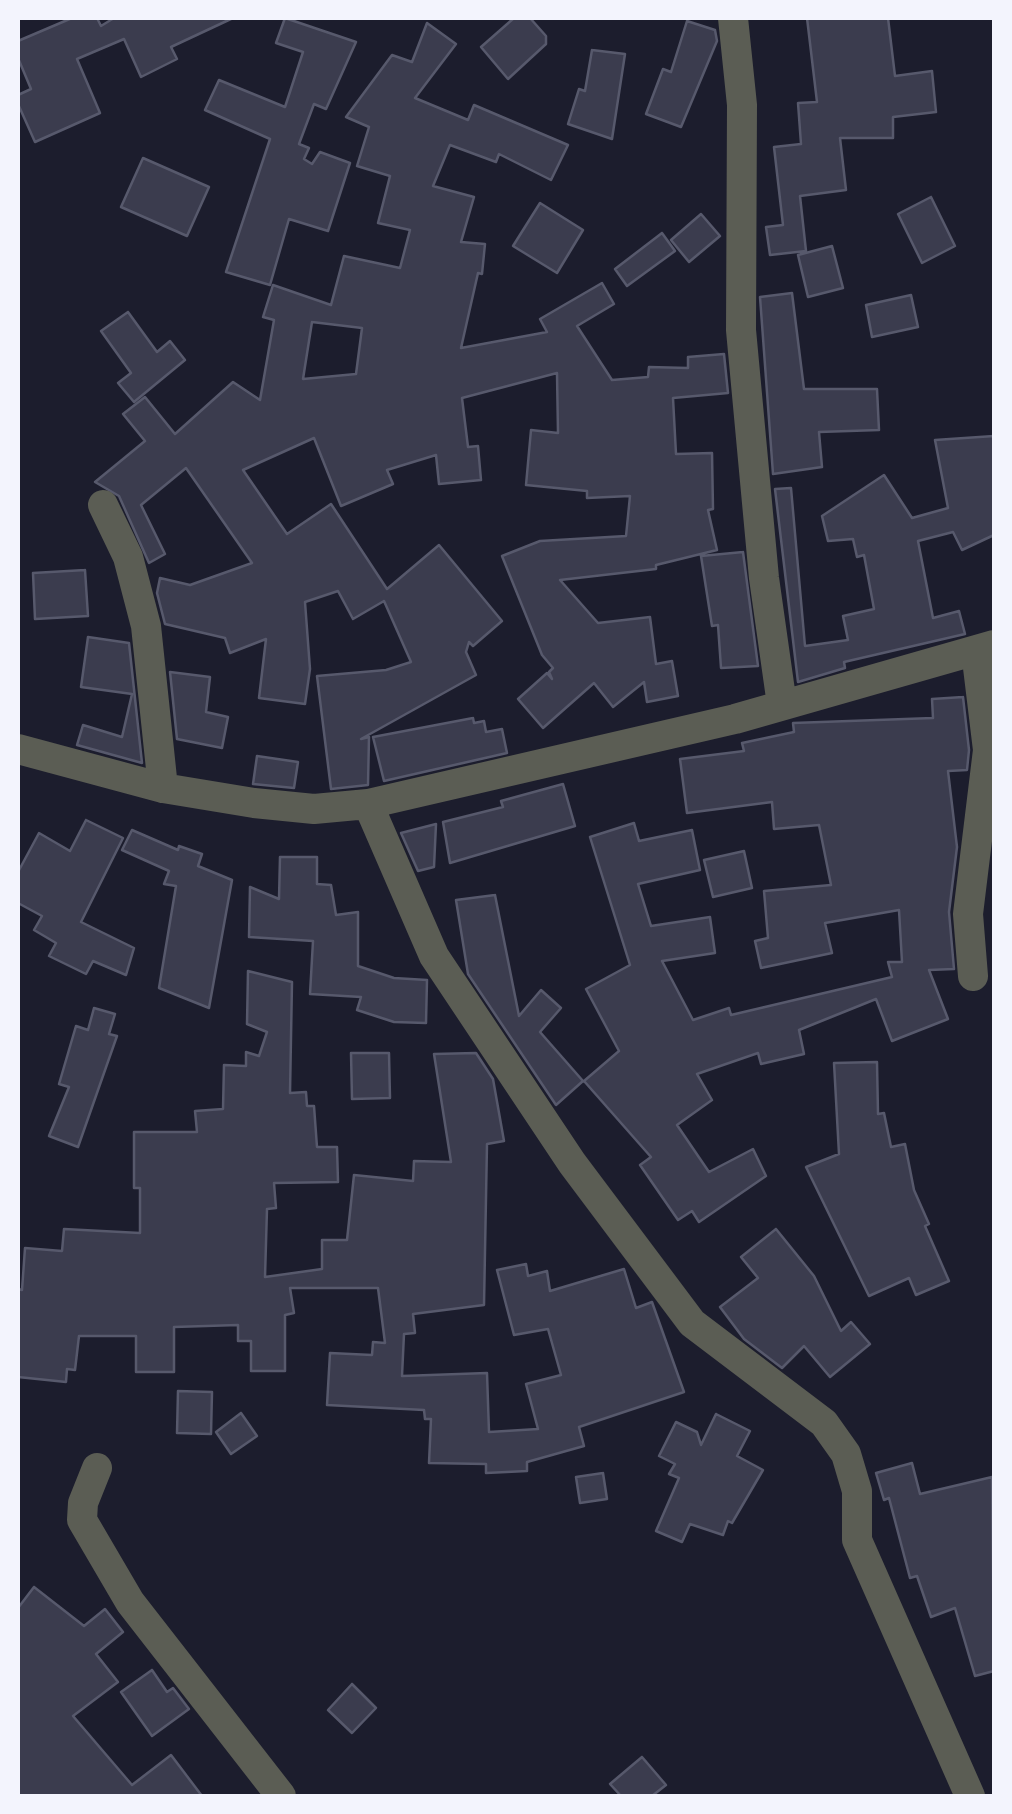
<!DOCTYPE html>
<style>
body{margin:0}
#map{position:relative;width:1012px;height:1814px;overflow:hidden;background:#1c1d2d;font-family:Montserrat,sans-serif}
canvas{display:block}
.frame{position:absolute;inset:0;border:20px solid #f3f4fd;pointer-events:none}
</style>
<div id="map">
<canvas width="1012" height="1814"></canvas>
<div class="frame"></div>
</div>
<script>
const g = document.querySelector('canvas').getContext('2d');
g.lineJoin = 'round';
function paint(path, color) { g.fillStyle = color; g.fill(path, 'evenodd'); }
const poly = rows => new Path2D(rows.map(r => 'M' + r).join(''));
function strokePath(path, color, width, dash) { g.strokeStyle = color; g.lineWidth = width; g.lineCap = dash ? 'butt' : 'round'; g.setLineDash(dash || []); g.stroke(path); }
const building = poly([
 [72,18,97,18,101,26,114,18,233,18,171,47,177,59,141,77,124,39,77,59,100,113,35,142,18,104,18,95,31,89,18,58,18,41,72,18],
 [285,18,356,42,326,109,314,104,299,144,309,148,304,159,312,164,320,152,350,163,328,231,289,219,270,285,226,272,270,139,205,110,219,80,285,107,303,52,276,43,285,18],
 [514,18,530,18,546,36,546,44,508,79,481,47,514,18],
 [807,18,888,18,895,76,932,71,936,112,893,117,893,138,840,138,846,190,800,196,806,251,770,255,766,227,783,225,774,147,801,144,798,103,817,102,807,18],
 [687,21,715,30,717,41,681,127,646,114,663,69,671,72,687,21],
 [427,23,456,44,415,98,468,120,474,105,568,145,551,180,499,154,496,162,450,145,433,186,474,197,461,242,485,244,482,274,478,273,461,348,547,332,540,319,602,283,614,304,577,326,612,380,648,377,649,367,688,368,688,357,724,354,728,393,673,398,676,454,712,453,713,509,708,510,717,550,656,565,656,569,560,580,598,623,650,617,656,664,672,661,678,696,647,702,644,682,613,707,594,683,543,728,518,699,547,673,552,679,549,672,553,668,542,655,502,556,540,541,626,536,630,496,587,498,587,491,526,485,531,430,558,433,557,373,462,398,468,447,478,446,481,480,439,484,436,455,387,470,393,484,341,506,314,438,243,470,287,534,331,504,387,589,439,545,502,621,473,646,469,642,466,652,476,675,361,739,369,737,368,785,331,789,317,676,386,670,411,662,384,601,353,619,338,591,305,602,310,669,305,704,259,698,266,639,230,653,225,638,165,624,157,593,160,578,190,585,252,563,186,468,141,505,165,554,149,563,119,496,95,482,145,441,123,414,145,397,175,434,233,382,260,400,274,320,263,317,273,285,331,305,344,256,400,268,410,230,378,223,390,176,357,166,369,127,346,117,392,55,412,62,427,23],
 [312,322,362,328,356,374,303,379,312,322],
 [592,50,625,54,612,139,568,124,579,89,585,91,592,50],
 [143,158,209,187,187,236,121,207,143,158],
 [931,197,955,246,922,263,898,214,931,197],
 [540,203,583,230,557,273,513,246,540,203],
 [701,214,720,236,689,262,671,240,701,214],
 [662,233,675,251,627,286,615,269,662,233],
 [832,246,843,288,808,297,798,255,832,246],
 [792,293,804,389,877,389,879,430,819,432,822,467,773,474,760,297,792,293],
 [911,295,918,327,872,337,866,305,911,295],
 [128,312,157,352,170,341,185,360,134,402,118,383,131,373,101,331,128,312],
 [994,436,994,535,962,550,953,532,918,541,933,618,959,611,965,634,844,662,845,668,798,682,775,489,791,488,805,646,848,640,843,616,874,609,864,555,857,557,853,539,828,541,822,516,884,475,912,518,948,508,935,440,994,436],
 [743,552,758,666,721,668,718,625,712,626,701,556,743,552],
 [85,570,88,616,35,619,33,573,85,570],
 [88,637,129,643,142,763,77,745,83,725,122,737,132,694,81,687,88,637],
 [170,672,210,677,206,712,228,717,222,748,177,739,170,672],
 [963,697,969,750,967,770,948,771,957,847,949,912,954,969,929,970,948,1019,892,1041,876,999,799,1030,804,1054,761,1064,758,1053,697,1074,712,1100,677,1125,709,1172,753,1149,766,1176,699,1222,692,1211,678,1220,640,1165,651,1157,584,1081,619,1051,586,989,630,965,590,837,634,823,639,841,692,830,700,870,638,884,651,926,710,917,715,953,662,961,693,1020,729,1008,731,1015,892,977,888,962,902,962,899,910,825,923,832,953,761,968,755,941,768,938,764,891,831,885,819,825,774,829,772,802,687,813,680,759,744,751,742,743,794,732,793,723,933,718,932,699,963,697],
 [473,718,474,723,484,721,486,732,502,729,507,753,384,781,373,737,473,718],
 [257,756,298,762,294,788,253,784,257,756],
 [563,784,575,826,450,863,443,822,503,807,501,801,563,784],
 [86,820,123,838,81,922,134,948,126,975,93,961,86,974,49,956,56,943,34,930,42,916,18,903,18,872,39,833,70,851,86,820],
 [436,824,434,867,418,871,401,833,436,824],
 [132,830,178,850,179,846,202,854,198,866,232,880,209,1008,159,988,176,886,164,884,169,871,122,850,132,830],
 [744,851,752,888,713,897,704,860,744,851],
 [280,857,317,857,317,884,331,885,336,915,358,912,358,966,394,978,427,980,426,1023,394,1022,357,1010,361,997,310,994,313,941,249,937,250,887,279,899,280,857],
 [495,895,519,1016,541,990,561,1008,540,1032,583,1081,556,1105,468,974,456,900,495,895],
 [248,971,292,982,290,1093,306,1092,307,1106,314,1106,317,1147,337,1147,338,1182,274,1183,276,1208,267,1209,265,1277,322,1269,322,1240,347,1240,354,1175,413,1181,414,1161,451,1162,434,1054,476,1053,493,1079,504,1141,487,1144,484,1305,413,1314,415,1333,404,1334,402,1376,487,1373,489,1432,538,1429,526,1384,561,1375,548,1329,514,1335,497,1270,526,1264,528,1276,547,1271,550,1291,624,1269,636,1308,652,1302,684,1392,579,1427,584,1446,527,1462,527,1471,486,1473,486,1464,429,1463,431,1419,425,1419,424,1410,327,1405,330,1353,372,1355,373,1342,385,1343,378,1288,290,1288,294,1313,285,1315,285,1371,251,1371,251,1341,238,1341,238,1325,174,1327,174,1372,136,1372,136,1336,79,1336,75,1370,67,1369,66,1382,18,1377,18,1289,22,1290,25,1248,62,1251,64,1229,140,1233,140,1188,134,1188,134,1132,197,1132,195,1111,223,1109,224,1065,246,1066,246,1052,259,1056,267,1032,247,1024,248,971],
 [94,1008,115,1014,109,1034,117,1036,78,1147,49,1136,69,1087,59,1084,76,1026,88,1030,94,1008],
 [351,1053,389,1053,390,1098,352,1099,351,1053],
 [877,1062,878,1114,884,1113,891,1147,905,1144,914,1190,929,1224,925,1226,949,1281,916,1295,909,1278,869,1296,806,1167,839,1154,834,1063,877,1062],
 [776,1229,814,1276,841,1331,851,1322,870,1344,830,1377,804,1346,782,1368,744,1339,720,1307,758,1278,741,1257,776,1229],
 [178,1391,212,1392,211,1434,177,1433,178,1391],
 [241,1413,257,1436,231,1454,216,1432,241,1413],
 [716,1414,750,1431,737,1456,763,1470,732,1523,728,1521,723,1535,690,1524,682,1542,656,1531,679,1478,669,1474,675,1464,659,1456,676,1422,697,1432,701,1445,716,1414],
 [912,1463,920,1494,992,1477,994,1671,975,1676,955,1608,931,1617,917,1576,910,1578,889,1498,884,1500,876,1473,912,1463],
 [603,1473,607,1499,580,1503,576,1477,603,1473],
 [34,1587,84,1626,105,1609,123,1632,96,1654,118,1682,73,1716,132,1785,171,1755,202,1796,18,1796,18,1608,34,1587],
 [152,1670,167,1692,173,1688,189,1709,152,1736,121,1692,152,1670],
 [352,1684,376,1708,352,1733,328,1710,352,1684],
 [642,1757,666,1785,652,1796,621,1796,610,1784,642,1757]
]);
paint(building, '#3b3c4e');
strokePath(building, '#57596c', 2.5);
strokePath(poly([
 [733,18,742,105,741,330,764,578,782,705],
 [103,505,128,557,146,626,163,788],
 [18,749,163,788,254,803,314,809,368,804,735,719,994,645],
 [368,804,434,956,572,1163,692,1323,824,1423,846,1454,857,1491,857,1540,970,1796],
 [973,976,968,914,988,750,976,651],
 [97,1468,83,1503,82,1520,130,1602,281,1796]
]), '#5b5d54', 30);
</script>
